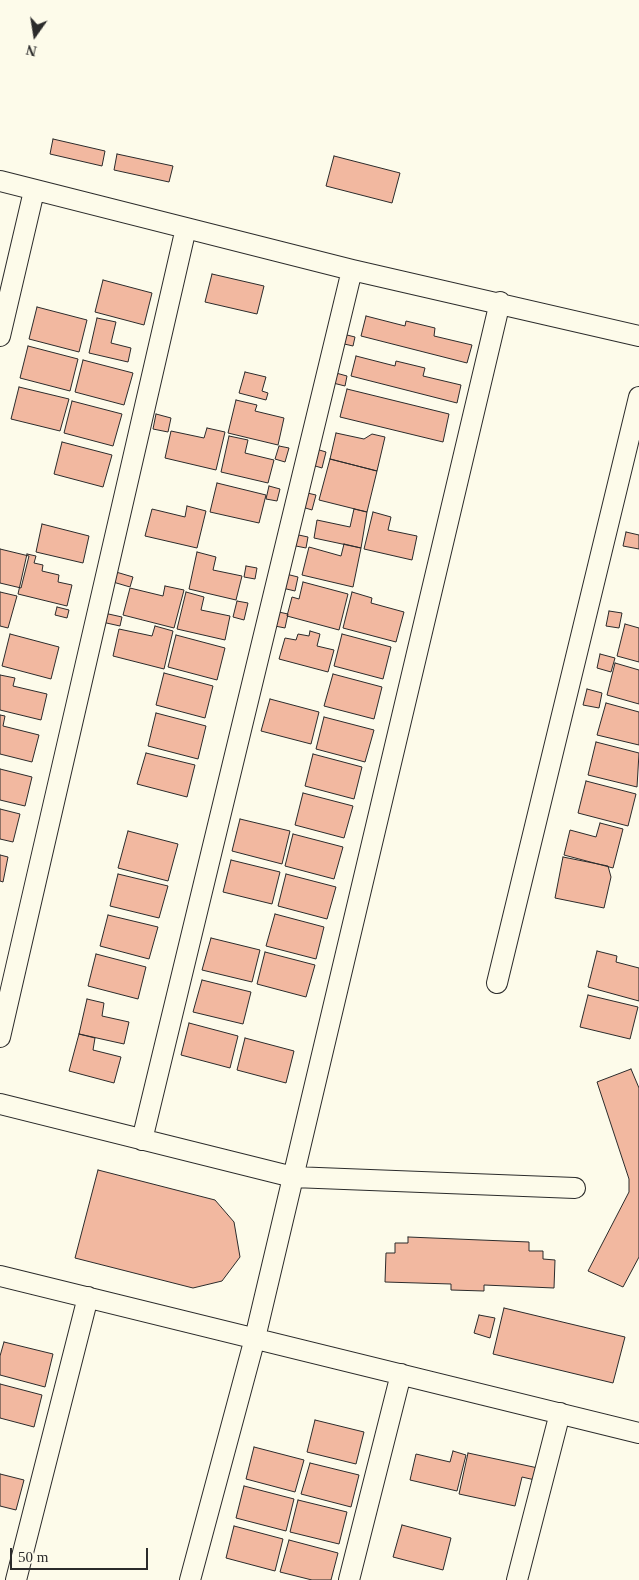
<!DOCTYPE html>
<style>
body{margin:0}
#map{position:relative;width:639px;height:1580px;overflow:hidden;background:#fdfbea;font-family:"Times New Roman",serif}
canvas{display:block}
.north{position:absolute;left:10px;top:10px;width:50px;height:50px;-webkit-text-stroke:4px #fdfbea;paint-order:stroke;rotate:193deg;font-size:14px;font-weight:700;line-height:20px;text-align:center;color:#2b2b2b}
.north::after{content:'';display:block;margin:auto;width:18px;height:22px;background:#2b2b2b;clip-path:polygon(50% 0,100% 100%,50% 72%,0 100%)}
.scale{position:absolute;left:10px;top:1548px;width:138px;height:22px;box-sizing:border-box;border:2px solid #2b2b2b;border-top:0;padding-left:6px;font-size:15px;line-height:18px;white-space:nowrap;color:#2b2b2b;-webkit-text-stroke:4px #fdfbea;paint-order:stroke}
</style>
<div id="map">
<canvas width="639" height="1580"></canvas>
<div class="north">N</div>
<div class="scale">50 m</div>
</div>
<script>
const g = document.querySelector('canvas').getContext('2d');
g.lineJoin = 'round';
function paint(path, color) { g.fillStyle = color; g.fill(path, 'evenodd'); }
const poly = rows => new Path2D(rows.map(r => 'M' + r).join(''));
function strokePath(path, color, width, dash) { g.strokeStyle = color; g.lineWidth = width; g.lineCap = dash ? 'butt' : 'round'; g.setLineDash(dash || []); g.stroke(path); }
const building = poly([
 [53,139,105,151,102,166,50,154,53,139],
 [117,154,173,166,169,182,114,170,117,154],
 [334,156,400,173,392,203,326,186,334,156],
 [212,274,264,286,257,314,205,302,212,274],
 [103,280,152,293,144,325,95,312,103,280],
 [37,307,87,320,79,352,29,339,37,307],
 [366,316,405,326,406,321,435,328,434,336,472,345,467,363,361,336,366,316],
 [97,318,116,322,111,343,131,348,128,362,89,353,97,318],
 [343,334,355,337,353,346,340,343,343,334],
 [28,346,78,359,70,391,20,378,28,346],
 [356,356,395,366,396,361,425,368,423,376,461,385,457,403,351,376,356,356],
 [83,360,133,373,124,405,75,392,83,360],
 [245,372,266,377,262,391,268,393,266,400,239,393,245,372],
 [336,373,347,376,345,386,333,383,336,373],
 [19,387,69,399,60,431,11,419,19,387],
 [347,389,449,414,443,442,340,417,347,389],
 [236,400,257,405,255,411,284,418,278,445,228,433,236,400],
 [72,401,122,414,113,446,64,433,72,401],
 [156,414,171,418,168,432,153,429,156,414],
 [207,428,225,432,216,470,165,458,171,431,204,438,207,428],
 [336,433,364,439,372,434,385,437,377,471,330,459,336,433],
 [229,436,248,440,245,453,274,460,268,483,221,472,229,436],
 [62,442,112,455,103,487,54,474,62,442],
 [279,446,289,448,285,462,275,459,279,446],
 [316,449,326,452,322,468,312,465,316,449],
 [330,459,377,471,367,512,319,500,330,459],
 [217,483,266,495,259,523,210,512,217,483],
 [269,486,280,489,277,501,266,499,269,486],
 [303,492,316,495,312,510,299,506,303,492],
 [187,506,206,511,197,548,145,536,152,509,185,517,187,506],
 [354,509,367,512,361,548,314,538,317,520,350,527,354,509],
 [373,512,391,517,388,530,417,536,412,560,364,549,373,512],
 [42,524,89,536,83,563,36,552,42,524],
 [626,532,639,535,639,549,623,546,626,532],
 [294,534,308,537,306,548,291,545,294,534],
 [344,544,361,548,353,587,302,575,309,547,341,556,344,544],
 [0,549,29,556,21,588,0,583,0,549],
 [197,552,216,557,213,570,242,576,236,600,189,589,197,552],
 [27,554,36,556,34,563,43,565,42,571,59,575,58,582,72,585,67,606,18,594,27,554],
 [246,566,257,568,255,579,244,577,246,566],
 [116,572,133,577,130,587,113,582,116,572],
 [282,573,298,577,295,591,278,587,282,573],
 [303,582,348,594,339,630,287,616,292,597,299,599,303,582],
 [165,586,184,590,174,628,123,615,130,588,163,596,165,586],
 [0,592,17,596,8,628,0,626,0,592],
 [186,592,204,597,201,610,230,616,225,640,177,629,186,592],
 [352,592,372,598,371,603,404,612,396,642,343,628,352,592],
 [237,601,248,603,244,620,233,617,237,601],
 [57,607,69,610,67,618,55,615,57,607],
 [274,611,288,614,285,628,270,625,274,611],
 [609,611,622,613,619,628,606,626,609,611],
 [104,613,122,617,120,626,102,622,104,613],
 [625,624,639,628,639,662,617,656,625,624],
 [155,626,173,631,164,669,113,656,119,629,152,636,155,626],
 [310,631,320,634,317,646,334,650,328,672,279,659,285,638,296,640,298,634,309,636,310,631],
 [10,634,59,647,51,679,2,666,10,634],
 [342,634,391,647,383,679,334,666,342,634],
 [176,635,225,648,217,680,168,667,176,635],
 [600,654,615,658,611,672,597,668,600,654],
 [615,663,639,670,639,704,607,695,615,663],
 [164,673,213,686,205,718,156,705,164,673],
 [333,674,382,687,374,719,324,706,333,674],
 [0,675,15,678,13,686,47,694,41,720,0,710,0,675],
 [587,689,602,693,599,708,583,705,587,689],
 [270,699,319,712,311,744,261,731,270,699],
 [606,703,639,712,639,745,597,735,606,703],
 [156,713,206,726,198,759,148,746,156,713],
 [0,715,5,716,3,726,39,735,32,762,0,754,0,715],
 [324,717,374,730,365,762,316,749,324,717],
 [596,742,639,753,637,787,588,775,596,742],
 [146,753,195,765,187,797,137,784,146,753],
 [313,754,362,767,354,799,305,786,313,754],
 [0,769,32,777,25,806,0,800,0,769],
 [586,781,636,794,628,826,578,813,586,781],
 [303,793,353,806,344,838,295,825,303,793],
 [0,809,20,814,13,842,0,839,0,809],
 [240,819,290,831,282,864,232,851,240,819],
 [600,823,623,829,613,868,564,855,570,830,596,837,600,823],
 [128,831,178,844,168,881,118,868,128,831],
 [293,834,343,847,334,879,285,866,293,834],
 [0,855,8,857,3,882,0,881,0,855],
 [563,857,608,866,611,877,604,908,555,898,563,857],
 [231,860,280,872,272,904,223,892,231,860],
 [118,874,168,886,159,918,110,906,118,874],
 [286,874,336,887,327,919,278,906,286,874],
 [275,914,324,927,316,959,266,946,275,914],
 [108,915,158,927,149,959,100,946,108,915],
 [211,938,260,950,252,982,202,970,211,938],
 [597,951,617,956,616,962,639,968,639,1001,588,987,597,951],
 [265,952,315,965,306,997,257,984,265,952],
 [96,954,146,967,138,999,88,986,96,954],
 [202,980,251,992,243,1024,193,1012,202,980],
 [588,995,638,1007,630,1039,580,1027,588,995],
 [87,999,104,1003,102,1016,129,1022,124,1044,79,1034,87,999],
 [189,1023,238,1036,230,1068,181,1055,189,1023],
 [79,1034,95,1038,93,1050,121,1057,114,1083,69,1071,79,1034],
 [245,1038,294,1051,286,1083,237,1070,245,1038],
 [631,1069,639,1088,639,1257,623,1287,588,1271,629,1192,629,1179,597,1082,631,1069],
 [98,1170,215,1200,234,1222,240,1257,222,1281,193,1288,75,1258,98,1170],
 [408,1237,529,1242,529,1251,543,1251,543,1259,555,1260,554,1288,484,1285,484,1291,451,1290,451,1284,385,1282,386,1253,395,1253,395,1243,408,1243,408,1237],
 [504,1308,625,1337,613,1383,493,1354,504,1308],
 [479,1315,495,1318,490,1338,474,1333,479,1315],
 [4,1342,53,1354,45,1387,0,1375,0,1356,4,1342],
 [0,1384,42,1395,34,1427,0,1418,0,1384],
 [315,1420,364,1432,356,1464,307,1452,315,1420],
 [254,1447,304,1460,295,1492,246,1479,254,1447],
 [453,1451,466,1455,457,1491,410,1480,416,1454,450,1462,453,1451],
 [468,1453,538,1468,535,1480,522,1477,515,1506,459,1494,468,1453],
 [310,1463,359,1475,351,1507,301,1494,310,1463],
 [0,1474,24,1480,16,1510,0,1506,0,1474],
 [244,1486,294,1499,286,1531,236,1518,244,1486],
 [298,1500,347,1512,339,1544,290,1532,298,1500],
 [402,1525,451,1538,443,1570,393,1557,402,1525],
 [234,1526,283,1539,275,1571,226,1558,234,1526],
 [289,1540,338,1553,331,1580,312,1580,280,1572,289,1540]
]);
paint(building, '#f2b8a0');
strokePath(building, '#2b2b2b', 1);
const minor = poly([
 [0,181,352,270,639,336],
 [0,336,34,191],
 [497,983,639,397],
 [0,1037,186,228],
 [0,1104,293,1177,575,1188],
 [142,1140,352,270],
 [0,1276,639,1433],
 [16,1580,88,1297],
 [190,1580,255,1338,500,302],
 [349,1580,401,1374],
 [517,1580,560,1413]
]);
strokePath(minor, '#2b2b2b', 22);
strokePath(minor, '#fdfbea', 20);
</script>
